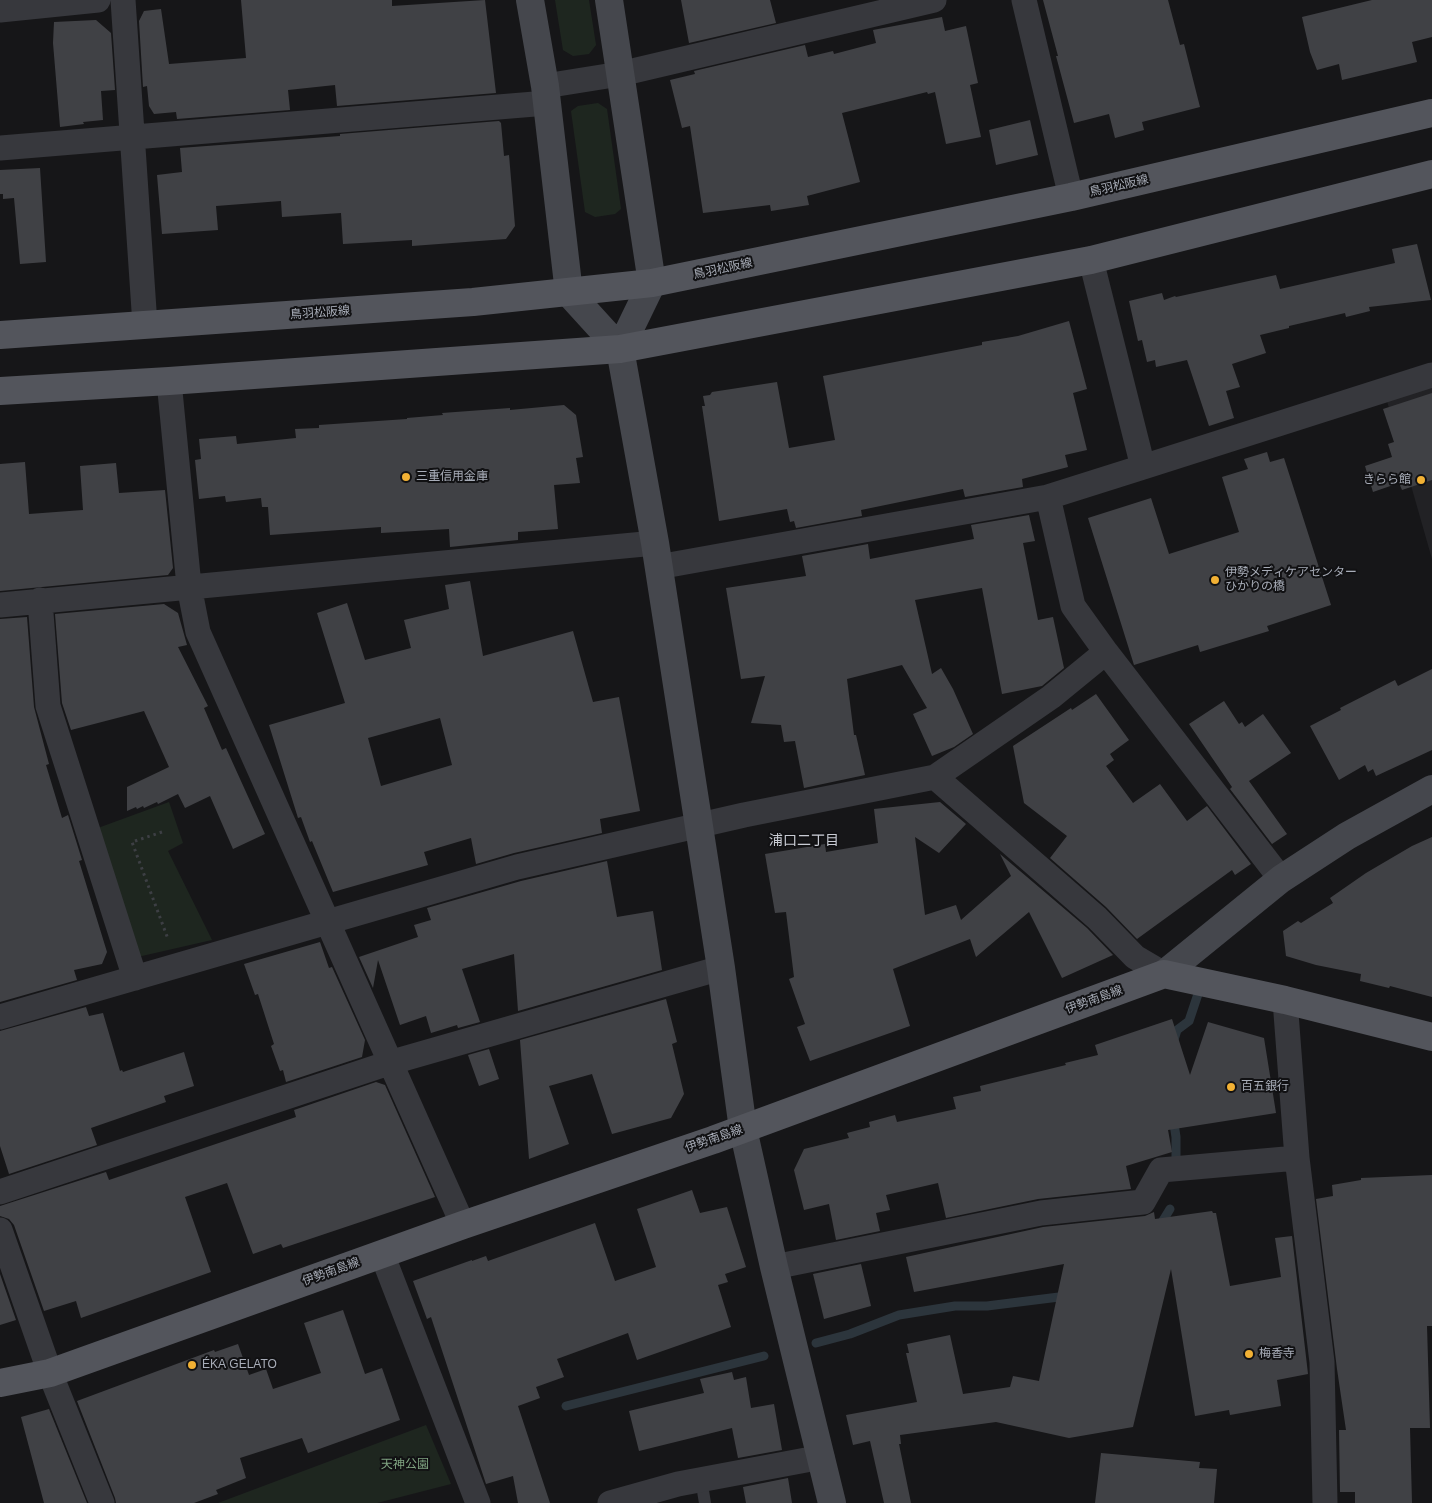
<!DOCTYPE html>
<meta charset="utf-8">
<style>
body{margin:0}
canvas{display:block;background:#161618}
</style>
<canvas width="1432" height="1503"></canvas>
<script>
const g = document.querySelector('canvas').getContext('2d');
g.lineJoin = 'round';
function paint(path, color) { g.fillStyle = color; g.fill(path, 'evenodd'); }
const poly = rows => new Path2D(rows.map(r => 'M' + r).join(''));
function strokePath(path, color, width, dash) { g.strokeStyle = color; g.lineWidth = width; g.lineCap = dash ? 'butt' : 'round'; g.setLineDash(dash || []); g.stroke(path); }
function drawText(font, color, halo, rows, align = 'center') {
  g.font = font + ' Arial,"Noto Sans JP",sans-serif'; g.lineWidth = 4; g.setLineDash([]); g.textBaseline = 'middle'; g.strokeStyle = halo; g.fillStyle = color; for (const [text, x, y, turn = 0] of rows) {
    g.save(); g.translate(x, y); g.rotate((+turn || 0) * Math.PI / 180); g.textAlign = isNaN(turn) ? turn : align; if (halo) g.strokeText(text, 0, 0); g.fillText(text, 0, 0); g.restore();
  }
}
paint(poly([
 [1432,387,1432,559,1387,401]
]), '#222225');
paint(poly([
 [555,0,589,0,596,45,589,54,573,56,563,50],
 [598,103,607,109,621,209,615,214,595,217,585,212,571,111,578,106],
 [169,802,183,843,168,851,212,940,133,958,87,832],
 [426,1425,451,1484,377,1503,218,1503]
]), '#1e261f');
strokePath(poly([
 [1173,1043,1177,1030,1189,1021,1201,985],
 [1173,1117,1176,1137,1176,1167],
 [1159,1227,1170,1209],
 [816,1343,850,1334,899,1315,955,1306,987,1306,1067,1296],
 [566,1406,764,1356]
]), '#2c353c', 9);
paint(poly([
 [241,0,392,0,392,6,485,0,496,93,337,106,335,85,288,90,290,110,177,119,176,112,154,114,149,106,147,86,143,87,139,21,144,11,161,9,169,64,246,58],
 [681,0,770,0,776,23,689,43],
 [1043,0,1168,0,1180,45,1184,44,1200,107,1142,122,1144,130,1115,138,1109,114,1074,123,1056,56,1058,56],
 [1372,0,1432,0,1432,37,1412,42,1417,62,1342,80,1339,64,1317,70,1310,52,1302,17],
 [942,17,945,31,966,26,978,83,970,85,981,137,946,144,935,92,928,94,927,92,842,113,860,182,807,196,809,205,771,211,770,205,703,213,690,126,682,128,670,80,695,74,694,71,805,45,808,57,833,51,834,54,876,43,873,30],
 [96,20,111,33,115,90,101,91,103,120,83,122,84,124,60,127,53,43,54,22],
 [1030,120,1038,155,996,165,989,130],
 [499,121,501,123,504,156,509,155,515,226,506,239,412,246,412,240,343,244,341,213,282,217,281,201,216,206,218,230,162,234,157,175,182,172,180,148,340,136,340,134],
 [40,168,46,262,20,264,14,198,3,199,3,194,0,194,0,170],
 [1417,244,1431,300,1369,307,1370,311,1346,317,1345,313,1289,326,1289,328,1260,335,1266,353,1232,364,1240,387,1226,391,1234,418,1209,426,1187,360,1156,367,1155,360,1147,362,1142,340,1138,341,1129,301,1162,293,1164,300,1175,296,1176,297,1276,275,1280,289,1395,263,1392,249],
 [1069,321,1087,389,1073,393,1087,450,1065,455,1068,467,1022,479,1023,487,965,497,963,489,861,510,862,516,796,528,794,521,790,522,787,509,719,521,702,406,705,406,703,396,710,395,712,392,777,382,789,448,835,440,823,376,982,345,982,342,1018,336],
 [1432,393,1432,480,1402,490,1399,483,1373,492,1365,466,1392,457,1388,444,1394,442,1383,409],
 [564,405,576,415,583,457,576,458,580,483,554,485,558,529,518,532,518,540,450,547,449,529,381,533,381,527,270,535,268,507,262,507,261,498,226,502,225,496,199,499,195,460,201,459,199,439,236,436,237,444,296,438,295,429,319,428,319,425,407,419,407,418,443,415,442,413,510,408,510,410],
 [1267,452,1270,462,1284,458,1331,605,1267,626,1269,631,1200,652,1198,645,1134,665,1088,518,1151,498,1169,554,1239,532,1222,477,1248,469,1244,459],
 [25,462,29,514,83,510,80,466,116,463,119,493,165,490,173,568,168,575,0,591,0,464],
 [1029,515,1035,541,1023,543,1038,620,1053,617,1064,668,1042,686,1002,694,982,588,915,600,932,674,941,668,953,689,973,734,954,747,932,756,913,714,927,708,902,665,847,679,854,735,856,735,865,775,804,788,795,741,784,742,781,725,751,723,765,676,741,679,726,588,806,576,802,556,868,544,870,559,974,539,971,525],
 [470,581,483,656,573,631,593,702,619,697,640,811,600,819,602,833,514,853,476,864,471,838,424,852,428,865,333,892,312,841,310,842,301,817,298,818,269,725,345,703,317,613,347,603,365,660,411,648,404,620,449,609,445,585],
 [440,718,452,765,381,786,368,738],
 [164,604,178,613,187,645,178,647,208,706,204,708,222,750,226,748,265,834,233,849,210,796,185,808,178,794,158,804,157,802,144,808,143,806,137,809,136,807,127,811,127,787,169,767,144,711,71,730,62,703,55,614],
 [27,617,34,707,49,764,46,765,62,818,68,815,82,860,79,861,107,952,102,964,74,970,77,980,0,1002,0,619],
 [1432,669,1432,750,1376,776,1373,769,1368,772,1365,765,1339,780,1310,726,1341,710,1340,708,1395,680,1398,686],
 [1096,694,1129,740,1110,754,1114,760,1106,766,1133,803,1160,784,1187,821,1207,806,1251,864,1235,875,1232,870,1137,939,1106,907,1050,858,1067,836,1024,803,1013,746,1071,708,1072,710],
 [1224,701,1239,724,1242,722,1245,727,1263,714,1291,753,1249,781,1287,834,1272,844,1230,789,1232,787,1189,724],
 [940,802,966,824,939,853,915,837,925,915,956,905,961,920,1011,876,1000,854,1087,928,1113,955,1062,978,1029,912,976,957,970,939,893,969,910,1026,810,1061,797,1027,805,1024,789,979,794,977,786,912,775,913,765,854,825,844,826,852,878,843,874,809],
 [1432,837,1432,997,1390,986,1389,988,1360,981,1361,974,1316,965,1286,956,1283,931,1298,921,1301,923,1333,903,1330,898,1366,873,1412,846],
 [607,861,617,917,653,911,662,970,518,1011,514,954,462,969,480,1022,458,1028,457,1025,431,1033,426,1016,400,1025,378,960,373,988,359,957,418,937,414,925,431,920,427,908,521,881],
 [320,942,329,968,332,967,365,1040,362,1057,286,1082,283,1070,280,1071,271,1046,274,1044,258,994,255,995,244,964],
 [666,999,677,1042,672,1044,684,1094,671,1118,612,1134,592,1074,549,1086,569,1144,529,1159,520,1040],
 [86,1007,89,1016,103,1013,120,1071,122,1070,123,1072,184,1052,194,1086,164,1096,166,1102,91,1128,97,1145,9,1174,0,1146,0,1031],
 [1172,1019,1190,1075,1208,1022,1264,1038,1276,1113,1168,1130,1172,1152,1126,1166,1131,1189,1038,1199,946,1218,938,1183,886,1195,890,1210,876,1213,880,1231,836,1240,829,1204,804,1210,794,1170,804,1149,849,1138,847,1133,870,1127,869,1122,895,1115,897,1122,956,1109,953,1097,981,1091,980,1086,1066,1065,1065,1063,1098,1055,1095,1045],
 [489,1049,499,1079,479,1086,468,1055],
 [376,1082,385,1085,435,1197,283,1248,281,1244,253,1254,227,1183,185,1197,211,1272,81,1318,76,1301,44,1311,14,1225,9,1219,0,1216,0,1206,106,1172,109,1180,296,1117,294,1110],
 [1432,1175,1432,1326,1427,1326,1430,1428,1410,1428,1412,1503,1355,1503,1355,1492,1340,1492,1339,1430,1346,1430,1337,1369,1316,1199,1333,1196,1332,1185,1361,1180,1361,1178],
 [692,1190,700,1213,727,1207,746,1267,725,1274,728,1282,718,1285,731,1327,637,1360,628,1333,557,1359,564,1377,536,1387,540,1398,518,1406,550,1503,518,1503,513,1476,486,1484,431,1317,427,1319,413,1281,472,1260,472,1261,486,1256,488,1261,595,1223,615,1281,656,1267,637,1209],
 [1212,1211,1213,1213,1216,1213,1230,1286,1281,1277,1275,1238,1292,1236,1308,1374,1277,1380,1281,1406,1230,1415,1229,1410,1195,1416,1171,1269,1133,1427,1069,1438,996,1422,900,1435,901,1444,899,1444,911,1503,884,1503,870,1441,853,1445,846,1415,917,1402,906,1353,909,1353,907,1344,950,1335,963,1394,1010,1387,1013,1376,1039,1381,1064,1264,914,1292,906,1257,1043,1227,1145,1216,1154,1212,1155,1219],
 [861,1264,871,1306,824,1319,813,1274],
 [0,1274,16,1320,0,1325],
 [343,1310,365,1374,382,1368,400,1420,308,1453,302,1438,240,1458,246,1478,216,1490,218,1494,194,1503,116,1503,115,1498,77,1401,214,1350,215,1352,238,1344,249,1375,266,1369,273,1389,321,1373,304,1323],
 [732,1372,734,1380,746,1377,751,1408,774,1404,782,1450,738,1458,732,1428,639,1451,629,1411,704,1393,700,1379],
 [49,1409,87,1503,44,1503,21,1417],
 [1101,1453,1200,1462,1199,1468,1217,1469,1214,1503,1095,1503],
 [788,1478,792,1503,746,1503,743,1487]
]), '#404145');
strokePath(poly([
 [162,832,132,842,168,939]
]), '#3d3f44', 3, [2.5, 4]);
strokePath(poly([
 [701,1479,705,1503]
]), '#37383d', 12);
strokePath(poly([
 [123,0,145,325],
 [1024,0,1071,197],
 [0,10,98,0],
 [545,86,620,74,934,0],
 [0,148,547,103],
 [169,381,189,586,198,632,463,1225],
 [1143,467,1432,375],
 [658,567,1048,497],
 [40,600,48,706,135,978],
 [0,605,655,543],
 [1106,652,1281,879],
 [935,777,1097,918,1135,957,1164,974],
 [0,1017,517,867,744,815,935,777,1051,697,1106,652,1073,606,1048,497,1143,467,1091,260],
 [1297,1158,1322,1362,1325,1503],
 [0,1192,389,1063,721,968],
 [0,1230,50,1373,102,1503],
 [382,1254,478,1503],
 [774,1267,1041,1213,1143,1202,1161,1170,1297,1158,1285,1000],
 [610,1503,678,1484,822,1457]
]), '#37383d', 25);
strokePath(poly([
 [530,0,545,86,569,293,620,349,655,543,721,968,743,1129,774,1267,832,1503],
 [609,0,652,283,620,349],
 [1164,974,1281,879,1347,836,1432,789]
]), '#45474d', 28);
strokePath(poly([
 [0,335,473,302,652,283,1071,197,1432,113],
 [0,391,169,381,620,349,1091,260,1432,174],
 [0,1383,50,1373,463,1225,713,1140,1164,974,1285,1000,1432,1037]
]), '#53555c', 28);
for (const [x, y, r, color] of [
 [406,477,5,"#f2b134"],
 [1421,480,5,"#f2b134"],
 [1215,580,5,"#f2b134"],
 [1231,1087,5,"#f2b134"],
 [1249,1354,5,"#f2b134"],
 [192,1365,5,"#f2b134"]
]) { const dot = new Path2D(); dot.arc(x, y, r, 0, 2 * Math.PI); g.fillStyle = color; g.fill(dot); strokePath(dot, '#111113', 2); }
drawText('12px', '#a8adb8', '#111113', [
 ["鳥羽松阪線",1119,186,-13],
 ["鳥羽松阪線",723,269,-12],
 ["鳥羽松阪線",320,313,-4],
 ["伊勢南島線",1094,1000,-20],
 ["伊勢南島線",714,1139,-19],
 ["伊勢南島線",331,1272,-20]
]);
drawText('12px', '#a8adb8', '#111113', [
 ["三重信用金庫",416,477],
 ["きらら館",1411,480,"right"],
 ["伊勢メディケアセンター",1225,573],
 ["ひかりの橋",1225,587],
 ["百五銀行",1241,1087],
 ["梅香寺",1259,1354],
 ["ÉKA GELATO",202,1365]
], 'left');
drawText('12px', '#7fa381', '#111113', [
 ["天神公園",405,1465]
]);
drawText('14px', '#c9ccd4', '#111113', [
 ["浦口二丁目",804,841]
]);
</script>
